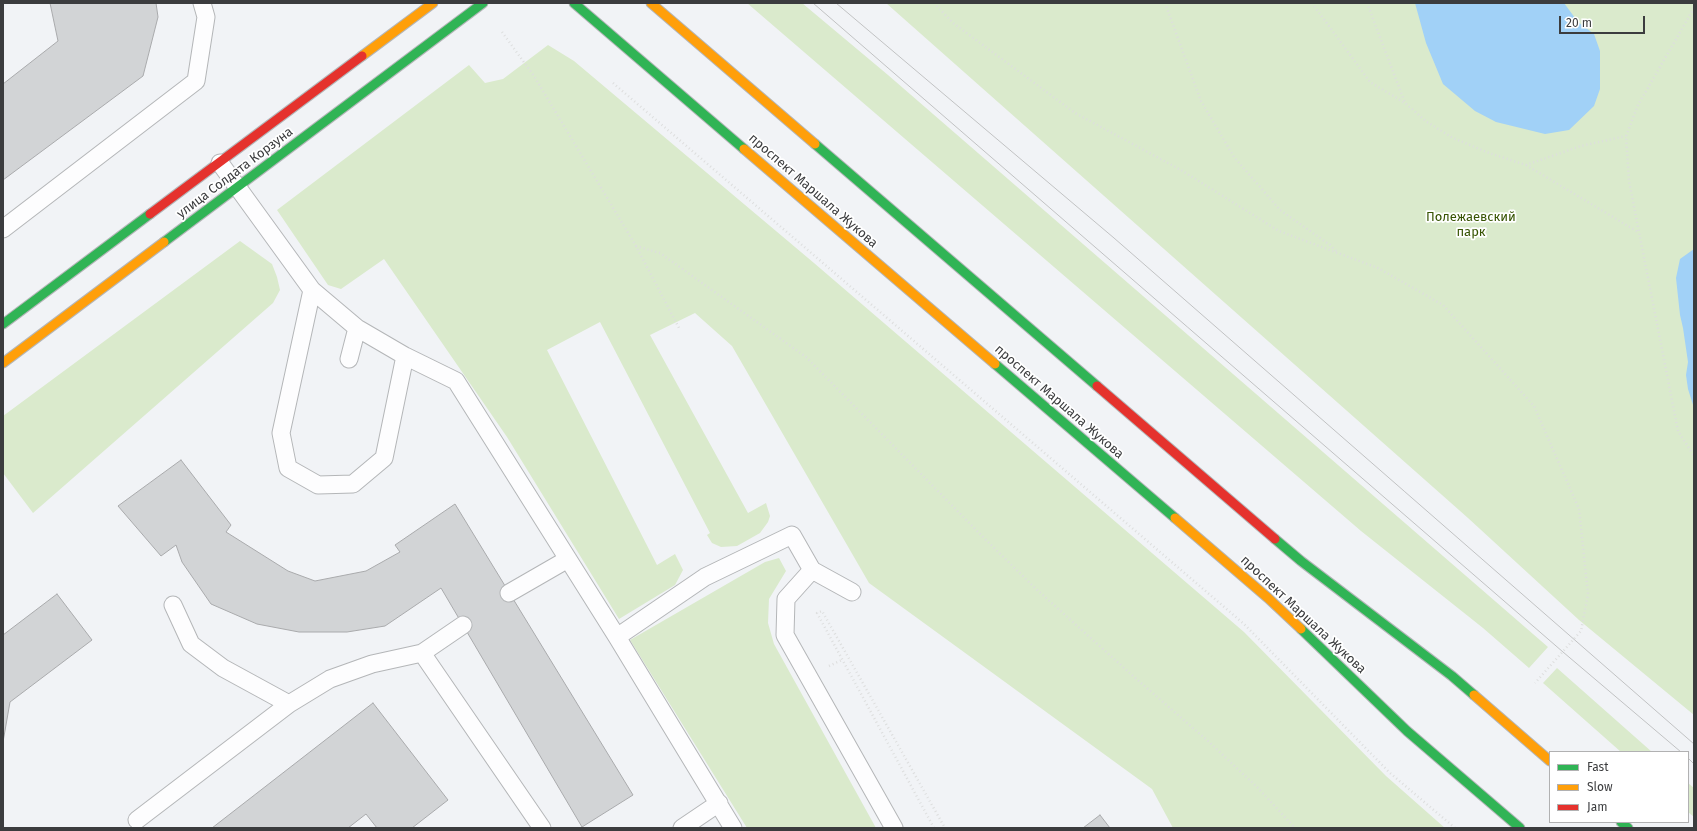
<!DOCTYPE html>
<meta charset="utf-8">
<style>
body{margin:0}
#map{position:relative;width:1697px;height:831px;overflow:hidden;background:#f1f3f6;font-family:"Fira Sans",sans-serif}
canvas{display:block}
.frame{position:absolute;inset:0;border:4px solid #3b3c3e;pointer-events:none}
.legend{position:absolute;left:1549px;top:751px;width:140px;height:72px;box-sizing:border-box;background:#fff;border:1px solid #b1b1b2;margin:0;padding:5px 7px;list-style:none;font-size:12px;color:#3b3c3e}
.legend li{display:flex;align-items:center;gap:8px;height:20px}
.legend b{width:20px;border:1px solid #b1b1b2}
.scale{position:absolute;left:1559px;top:16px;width:86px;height:18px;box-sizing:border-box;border:2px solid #3b3c3e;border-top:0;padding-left:5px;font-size:12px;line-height:14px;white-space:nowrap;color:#3b3c3e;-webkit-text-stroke:3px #fff;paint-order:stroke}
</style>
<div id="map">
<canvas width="1697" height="831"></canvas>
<div class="frame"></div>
<ul class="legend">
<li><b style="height:5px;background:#30b455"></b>Fast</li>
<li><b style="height:5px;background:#ff9f0a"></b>Slow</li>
<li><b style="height:5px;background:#e5322d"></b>Jam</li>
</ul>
<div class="scale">20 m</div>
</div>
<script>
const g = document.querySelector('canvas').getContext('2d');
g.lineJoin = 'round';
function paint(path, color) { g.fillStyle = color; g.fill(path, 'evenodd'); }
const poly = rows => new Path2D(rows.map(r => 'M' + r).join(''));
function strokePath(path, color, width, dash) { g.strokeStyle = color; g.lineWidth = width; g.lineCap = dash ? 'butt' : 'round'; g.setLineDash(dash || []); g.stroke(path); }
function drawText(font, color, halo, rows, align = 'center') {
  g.font = font + ' "Fira Sans",sans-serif'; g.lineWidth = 3.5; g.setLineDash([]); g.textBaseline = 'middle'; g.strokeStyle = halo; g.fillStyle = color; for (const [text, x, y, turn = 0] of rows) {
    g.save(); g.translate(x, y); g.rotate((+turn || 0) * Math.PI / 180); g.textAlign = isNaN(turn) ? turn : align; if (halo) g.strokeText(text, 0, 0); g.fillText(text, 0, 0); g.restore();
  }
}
paint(poly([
 [747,3,802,3,888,75,1548,647,1529,668,1483,628,1361,531],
 [886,3,1694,3,1694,715,1579,620,1468,518],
 [548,45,574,61,814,263,1244,632,1386,776,1445,828,1173,828,1152,789,869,583,732,346,695,313,650,335,748,513,766,503,770,516,768,522,760,533,737,546,721,547,712,543,707,535,710,533,600,322,547,350,657,565,675,554,683,570,675,585,619,619,507,437,384,259,341,289,328,285,277,210,469,65,485,83,503,79],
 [240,241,272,264,277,277,280,290,273,303,33,513,3,473,3,416],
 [779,558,786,571,769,599,768,623,774,644,876,828,747,828,630,640,765,562],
 [1557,668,1652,752,1621,752,1543,683],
 [1688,783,1694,788,1694,817,1688,812]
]), '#daeacc');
paint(poly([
 [1415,3,1564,3,1578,22,1594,34,1600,51,1600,89,1594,106,1569,130,1545,134,1496,122,1475,111,1443,84,1426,43],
 [1694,249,1694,408,1688,389,1686,375,1688,362,1683,328,1680,315,1676,278,1680,259]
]), '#a1d1f7');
const building = poly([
 [50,3,156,3,158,17,143,76,3,180,3,84,58,41,50,3],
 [181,460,231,525,226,532,288,571,315,581,366,571,400,552,395,545,455,504,633,795,582,827,441,588,385,626,347,632,299,632,257,624,211,604,182,562,176,545,161,556,118,506,181,460],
 [57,594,92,640,10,702,3,742,3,635,57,594],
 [373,703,448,800,412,828,377,828,366,814,348,828,212,828,373,703],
 [1100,815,1110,828,1083,828,1100,815]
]);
paint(building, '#d2d4d6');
strokePath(building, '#a9aaac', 1);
const lane = poly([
 [220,163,312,290,357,328,405,356,456,381,617,637,733,828],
 [3,229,196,81,206,17,202,3],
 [312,290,281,433,288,468,318,485,353,484,384,458,405,356],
 [349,359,357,328],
 [812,570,852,592],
 [509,593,568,559],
 [173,605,191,644,223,668,289,704],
 [617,637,705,577,792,535,812,570,786,599,785,635,894,828],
 [422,653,463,625],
 [137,820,289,704,330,679,372,664,422,653,542,828],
 [682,828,719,803]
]);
const fast = poly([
 [574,3,744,149],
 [815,144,1097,386],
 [164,242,483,3],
 [3,324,150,214],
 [995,364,1175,518],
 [1275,539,1301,561,1452,676,1474,695],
 [1301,629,1407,731,1520,828],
 [1621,822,1628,828]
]);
const slow = poly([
 [651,3,815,144],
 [362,56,433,3],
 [744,149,995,364],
 [3,363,164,242],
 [1175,518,1268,598,1301,629],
 [1474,695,1550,761]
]);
const jam = poly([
 [150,214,362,56],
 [1097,386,1275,539]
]);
strokePath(lane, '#b4b6b8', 19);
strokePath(fast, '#b4b6b8', 11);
strokePath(slow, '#b4b6b8', 11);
strokePath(jam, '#b4b6b8', 11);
strokePath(poly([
 [934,3,953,23,1075,113,1181,170,1279,231,1378,268,1443,305,1534,406,1579,509,1588,594,1581,631,1535,683],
 [1165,3,1201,101,1234,157,1280,210,1330,245,1336,251],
 [1312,3,1370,82,1405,103,1427,122,1453,138,1489,153,1526,165,1581,146,1626,136],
 [1367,3,1405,103],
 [1694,8,1638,105,1626,136,1629,181,1678,431,1694,456],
 [502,32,534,76,636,246,679,328],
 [613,83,1244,624,1390,773,1455,828],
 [1526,165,1638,232],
 [636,246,660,253,806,357,984,538,1035,588,1133,676,1208,741,1258,788,1295,828],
 [829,666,842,660],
 [934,828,817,613,822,611,945,828]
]), '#dddede', 2.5, [1, 3]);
strokePath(lane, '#fdfdfe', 17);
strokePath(fast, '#30b455', 9);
strokePath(slow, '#ff9f0a', 9);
strokePath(jam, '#e5322d', 9);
strokePath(poly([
 [813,3,1563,652,1681,752],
 [836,3,1114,238,1694,744],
 [1688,758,1694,764]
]), '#c1c2c3', 1);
drawText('13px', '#3b3c3e', '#fff', [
 ["улица Солдата Корзуна",235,173,-37],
 ["проспект Маршала Жукова",813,191,41],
 ["проспект Маршала Жукова",1059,402,41],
 ["проспект Маршала Жукова",1303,615,43]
]);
drawText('13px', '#375403', '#fff', [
 ["Полежаевский",1471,217],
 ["парк",1471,232]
]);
</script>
